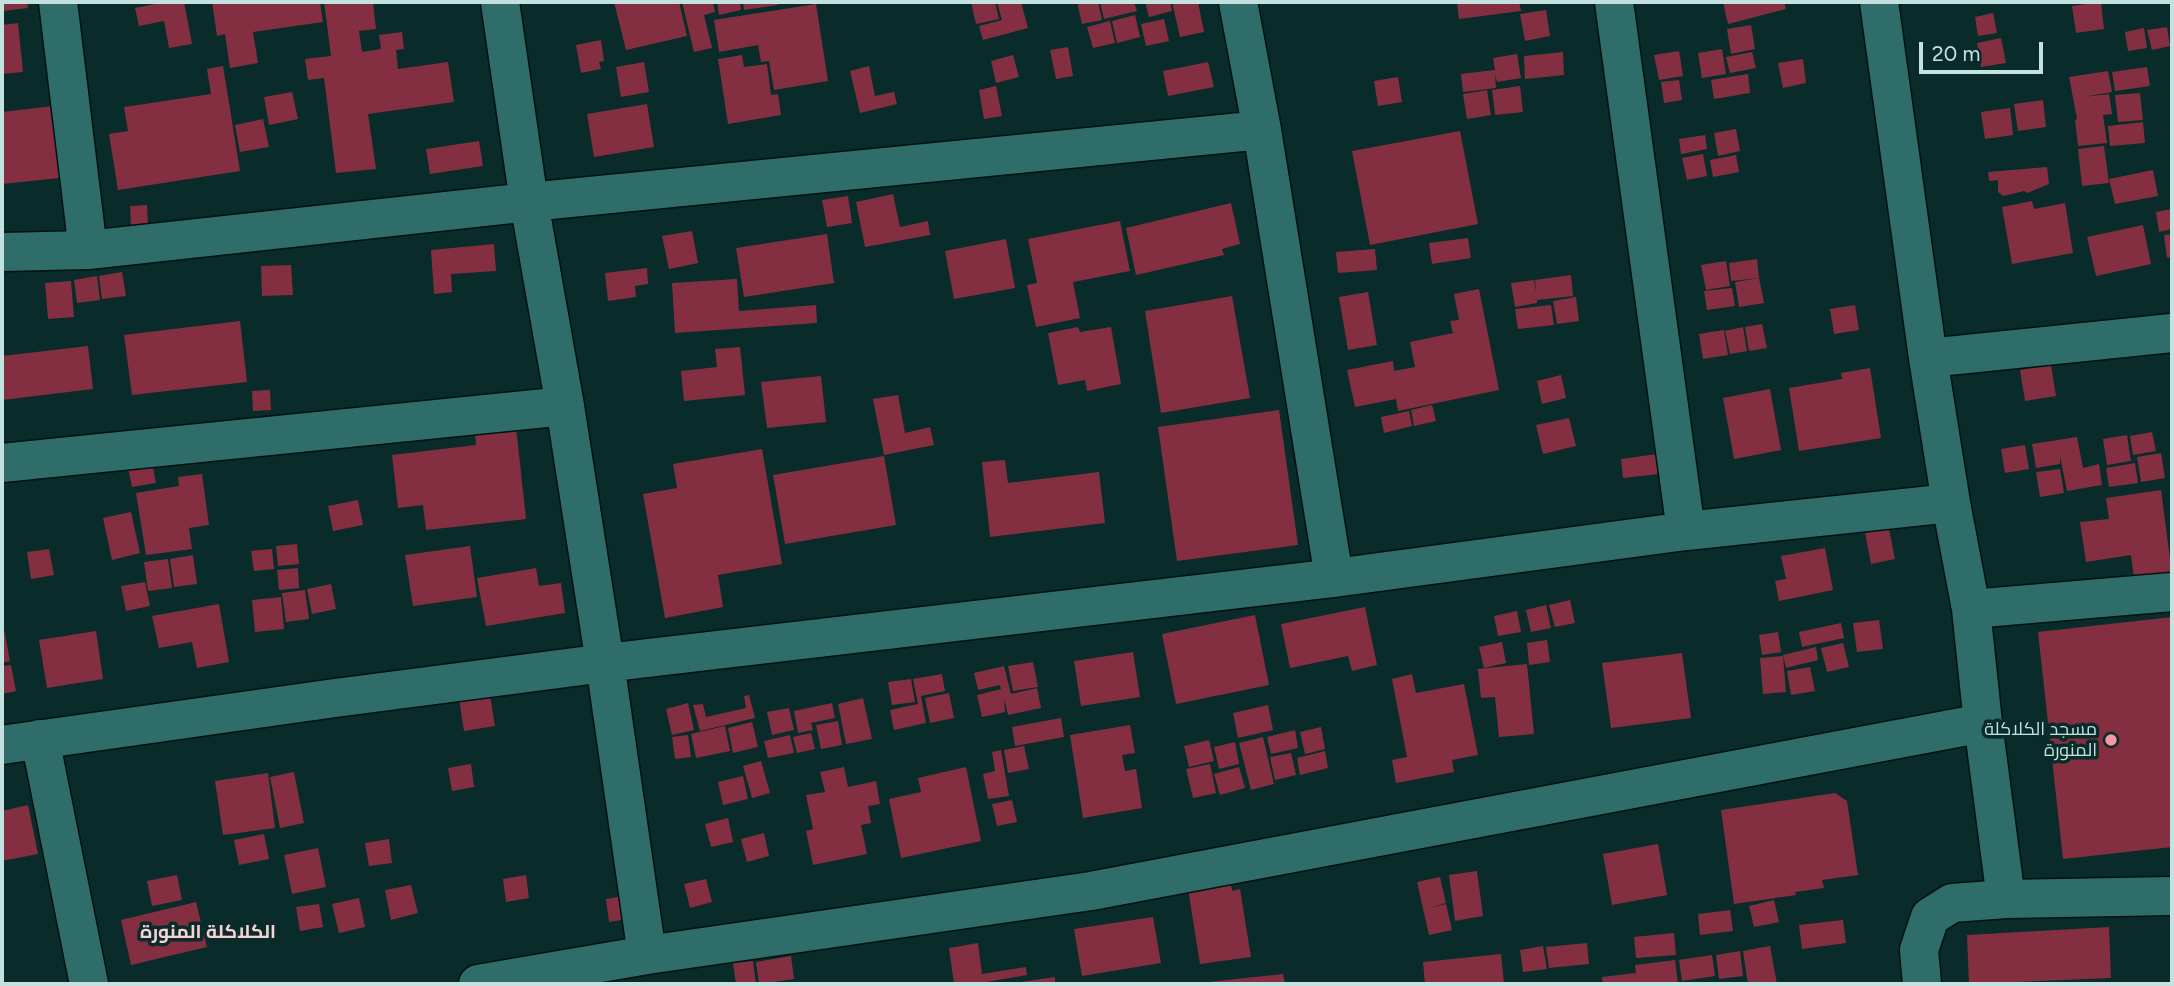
<!DOCTYPE html>
<meta charset="utf-8">
<style>
body{margin:0}
#map{position:relative;width:2174px;height:986px;overflow:hidden;background:#092b29;font-family:Figtree,sans-serif}
canvas{display:block}
.frame{position:absolute;inset:0;border:4px solid #c3e1df;pointer-events:none}
.scale{position:absolute;left:1919px;top:42px;width:124px;height:32px;box-sizing:border-box;border:4px solid #c3e1df;border-top:0;padding-left:9px;font-size:21px;line-height:24px;white-space:nowrap;color:#c3e1df;-webkit-text-stroke:5px #092b29;paint-order:stroke}
</style>
<div id="map">
<canvas width="2174" height="986"></canvas>
<div class="frame"></div>
<div class="scale">20 m</div>
</div>
<script>
const g = document.querySelector('canvas').getContext('2d');
g.lineJoin = 'round';
function paint(path, color) { g.fillStyle = color; g.fill(path, 'evenodd'); }
const poly = rows => new Path2D(rows.map(r => 'M' + r).join(''));
function strokePath(path, color, width, dash) { g.strokeStyle = color; g.lineWidth = width; g.lineCap = dash ? 'butt' : 'round'; g.setLineDash(dash || []); g.stroke(path); }
function drawText(font, color, halo, rows, align = 'center') {
  g.font = font + ' Figtree,Cairo,sans-serif'; g.lineWidth = 7; g.setLineDash([]); g.textBaseline = 'middle'; g.strokeStyle = halo; g.fillStyle = color; for (const [text, x, y, turn = 0] of rows) {
    g.save(); g.translate(x, y); g.rotate((+turn || 0) * Math.PI / 180); g.textAlign = isNaN(turn) ? turn : align; if (halo) g.strokeText(text, 0, 0); g.fillText(text, 0, 0); g.restore();
  }
}
paint(poly([
 [2,2,27,2,28,8,2,11],
 [165,2,184,2,192,44,169,48,164,21,139,26,135,8],
 [212,2,320,2,323,22,253,32,258,63,230,68,225,34,217,36],
 [324,2,373,2,376,29,359,31,362,52,381,49,379,35,402,32,404,49,396,50,398,69,448,62,454,102,368,114,376,169,336,173,324,78,308,80,305,59,331,56],
 [614,2,679,2,687,36,626,50],
 [682,2,713,2,715,12,704,15,712,48,694,52],
 [717,2,740,2,741,10,719,15],
 [743,2,777,2,778,5,744,10],
 [971,2,995,2,999,19,976,24],
 [997,2,1021,2,1028,28,983,40,979,26,1002,20],
 [1077,2,1098,2,1102,20,1082,24],
 [1100,2,1134,2,1137,11,1104,19],
 [1145,2,1170,2,1172,11,1149,17],
 [1172,2,1198,2,1204,32,1180,37],
 [1457,2,1519,2,1521,11,1459,19],
 [1723,2,1784,2,1786,9,1728,24],
 [2101,2,2104,29,2076,33,2072,6],
 [816,4,828,81,774,90,769,61,761,62,758,45,719,52,714,20],
 [1546,10,1550,36,1525,41,1520,14],
 [1993,13,1997,33,1978,36,1975,17],
 [1135,15,1140,37,1117,43,1112,21],
 [1164,19,1169,41,1146,46,1141,24],
 [1110,21,1115,43,1093,48,1087,27],
 [18,23,23,72,2,74,2,25],
 [1751,25,1755,49,1731,54,1727,29],
 [2167,27,2170,46,2152,50,2147,30],
 [2144,28,2147,48,2128,51,2125,32],
 [2001,38,2006,63,1981,67,1977,43],
 [601,40,604,61,599,62,601,69,581,73,576,45],
 [1068,47,1073,76,1056,79,1050,50],
 [1722,49,1726,74,1702,78,1698,53],
 [1679,51,1683,76,1659,80,1654,55],
 [1563,52,1564,75,1525,79,1524,56],
 [1752,52,1756,68,1730,73,1726,57],
 [1517,54,1521,78,1497,82,1495,73,1496,88,1463,92,1461,74,1495,70,1493,58],
 [742,55,744,67,767,64,771,95,778,94,781,115,728,124,718,59],
 [1013,55,1019,77,996,83,991,61],
 [1803,59,1806,83,1783,88,1778,63],
 [644,62,649,92,621,97,616,67],
 [1208,62,1214,87,1168,96,1163,71],
 [223,66,240,171,118,190,109,134,128,131,124,107,211,94,207,69],
 [869,66,875,96,894,92,897,104,860,113,850,71],
 [2147,67,2150,86,2115,91,2112,72],
 [2108,71,2112,92,2083,97,2109,94,2112,114,2103,115,2107,143,2078,146,2075,120,2077,119,2069,77],
 [1748,74,1750,93,1714,99,1711,80],
 [1398,77,1402,102,1378,106,1374,81],
 [1679,80,1682,100,1664,103,1661,82],
 [996,86,1002,116,984,119,979,90],
 [1520,86,1523,112,1495,115,1492,90],
 [1487,90,1491,115,1467,119,1463,94],
 [292,92,298,119,269,125,264,97],
 [2140,93,2143,120,2118,122,2115,95],
 [2043,100,2046,127,2018,131,2014,104],
 [647,104,654,147,594,157,587,114],
 [62,105,69,177,2,184,2,112],
 [2010,108,2013,135,1985,139,1981,112],
 [263,119,269,147,240,152,235,125],
 [2143,122,2145,143,2110,146,2108,126],
 [1736,129,1740,151,1718,156,1714,133],
 [1460,131,1478,224,1370,245,1352,151],
 [1705,135,1707,149,1681,154,1679,139],
 [479,141,483,166,430,174,426,149],
 [2104,146,2109,183,2082,186,2078,149],
 [1703,154,1707,176,1687,180,1682,158],
 [1736,155,1739,172,1713,177,1710,160],
 [2047,167,2049,184,2027,193,2024,191,2003,196,1998,192,1998,180,1989,181,1988,172],
 [2153,170,2158,196,2115,204,2109,179],
 [893,194,900,227,928,221,930,235,865,247,856,202],
 [848,196,852,223,827,227,822,200],
 [2032,201,2034,209,2065,203,2073,253,2012,264,2002,207],
 [1231,203,1240,244,1222,249,1224,255,1136,275,1126,228],
 [147,205,148,225,131,225,130,206],
 [2172,209,2172,229,2159,232,2156,212],
 [1120,221,1130,271,1073,282,1080,318,1036,327,1027,285,1037,283,1028,239],
 [2143,225,2151,264,2096,276,2087,237],
 [692,231,698,263,669,269,662,236],
 [827,234,834,283,744,297,736,248],
 [2172,234,2172,257,2167,258,2164,235],
 [1468,238,1471,258,1432,264,1429,243],
 [1006,239,1015,288,954,299,945,251],
 [494,244,496,271,451,274,452,292,434,294,431,250],
 [1375,249,1377,270,1338,273,1336,252],
 [1757,259,1759,278,1731,281,1729,263],
 [1726,261,1730,286,1706,290,1701,265],
 [291,265,293,295,262,296,261,266],
 [647,268,648,284,635,286,636,297,608,301,605,273],
 [122,272,126,296,102,299,99,276],
 [1571,275,1573,296,1537,300,1537,303,1515,307,1511,283,1534,280,1536,293,1535,280],
 [97,276,100,300,77,303,74,280],
 [1759,278,1764,303,1739,307,1735,282],
 [737,279,739,311,816,305,817,323,675,333,672,283],
 [71,281,74,317,48,319,45,283],
 [1732,288,1735,306,1707,310,1704,291],
 [1479,289,1499,390,1398,411,1396,399,1355,407,1347,370,1393,361,1394,371,1415,367,1410,342,1453,333,1450,321,1459,320,1454,294],
 [1368,292,1377,345,1348,350,1339,297],
 [1232,296,1250,398,1161,413,1145,311],
 [1576,297,1579,321,1557,324,1553,301],
 [1551,305,1554,325,1518,329,1515,309],
 [1855,305,1859,330,1834,334,1830,309],
 [240,321,247,382,132,395,124,335],
 [1762,324,1767,348,1749,351,1745,327],
 [1078,327,1080,332,1111,327,1121,384,1087,391,1085,380,1058,385,1048,333],
 [1743,327,1747,351,1730,354,1725,331],
 [1724,330,1728,355,1703,359,1699,334],
 [88,346,93,389,2,400,2,356],
 [740,347,745,395,684,401,681,371,717,367,715,349],
 [2051,365,2056,396,2025,401,2020,370],
 [1870,368,1881,438,1799,451,1789,388,1842,379,1841,373],
 [1561,375,1566,398,1542,404,1537,381],
 [821,376,826,422,767,428,761,382],
 [1770,389,1781,450,1734,459,1723,398],
 [270,390,271,410,253,411,252,391],
 [898,395,905,433,930,427,934,445,884,455,873,399],
 [1432,405,1436,421,1414,426,1411,410],
 [1279,410,1298,545,1177,561,1158,427],
 [1409,411,1412,426,1384,433,1381,417],
 [1569,418,1576,446,1543,454,1536,425],
 [516,427,526,519,426,530,423,505,398,508,392,455,476,445,475,432],
 [2152,432,2156,451,2133,455,2130,436],
 [2127,435,2131,461,2107,465,2103,439],
 [2077,437,2083,468,2099,464,2102,485,2067,491,2060,456,2060,464,2036,468,2032,444],
 [2025,445,2029,469,2005,473,2001,449],
 [762,449,782,564,718,575,723,607,665,618,643,494,677,488,673,464],
 [2161,453,2165,478,2141,482,2137,457],
 [1657,454,1659,474,1623,478,1621,459],
 [884,456,896,525,785,544,773,475],
 [151,458,156,483,132,487,127,463],
 [1005,460,1008,483,1099,472,1105,523,990,537,982,462],
 [2135,463,2138,483,2109,487,2106,468],
 [2060,469,2064,493,2040,497,2036,472],
 [202,474,209,525,189,528,192,549,146,555,136,493,179,486,178,477],
 [2161,490,2172,574,2134,578,2131,555,2086,562,2080,522,2109,519,2106,498],
 [358,500,363,525,333,531,328,506],
 [131,512,140,553,112,560,103,518],
 [1889,529,1895,559,1871,564,1865,533],
 [297,544,299,564,278,566,276,546],
 [470,546,477,597,413,606,405,555],
 [1825,548,1833,590,1779,601,1775,581,1786,579,1781,556],
 [49,549,54,575,31,579,27,552],
 [272,549,274,569,254,571,251,551],
 [193,555,197,584,174,587,170,559],
 [168,559,172,588,148,591,144,562],
 [298,568,299,588,279,590,277,570],
 [536,568,539,586,561,583,565,613,486,626,477,578],
 [145,582,150,606,126,611,121,586],
 [331,584,336,609,312,614,307,589],
 [305,590,309,619,286,622,282,593],
 [281,597,284,629,255,632,252,600],
 [1570,600,1575,623,1555,627,1549,605],
 [219,604,229,662,197,668,192,642,159,648,152,616],
 [1546,605,1551,628,1531,632,1526,610],
 [1365,607,1377,665,1352,671,1348,656,1290,668,1281,624],
 [1517,611,1521,632,1498,636,1494,616],
 [1255,615,1269,685,1176,704,1162,634],
 [2172,617,2172,847,2063,859,2038,632],
 [1879,620,1883,649,1857,652,1853,623],
 [1841,623,1844,638,1802,647,1799,632],
 [3,624,10,661,2,663,2,625],
 [96,631,103,679,47,688,39,640],
 [1778,632,1781,652,1762,655,1759,635],
 [1547,640,1550,662,1529,665,1527,643],
 [1502,642,1506,663,1484,668,1479,647],
 [1843,643,1849,667,1827,672,1821,648],
 [1816,647,1818,660,1786,668,1783,655],
 [1133,652,1140,697,1081,706,1074,661],
 [1682,653,1691,718,1611,728,1602,663],
 [1783,656,1786,692,1763,694,1760,658],
 [1033,662,1038,687,1013,691,1008,666],
 [1527,664,1534,734,1499,737,1495,697,1481,698,1478,669],
 [11,665,16,691,2,694,2,666],
 [1004,666,1011,694,1037,688,1041,708,1008,715,1004,699,1005,712,982,717,977,695,1001,689,1000,685,978,690,974,673],
 [1810,667,1815,691,1791,695,1787,671],
 [942,674,945,691,921,696,926,723,894,730,890,710,918,704,913,679],
 [1412,674,1416,693,1464,684,1478,755,1452,760,1454,772,1396,783,1392,760,1407,757,1392,679],
 [911,679,915,702,892,705,888,682],
 [949,693,954,718,930,723,925,698],
 [490,695,495,726,464,731,459,699],
 [749,695,755,718,700,731,693,705,703,704,706,717,746,708,744,696],
 [863,698,872,739,846,744,838,704],
 [688,703,694,730,672,735,666,709],
 [832,703,835,718,811,723,813,730,798,733,794,711],
 [1268,705,1273,730,1238,738,1233,713],
 [789,708,794,730,772,735,767,712],
 [1061,718,1064,737,1015,746,1012,727],
 [838,721,842,745,821,749,816,725],
 [752,722,758,747,733,753,728,728],
 [1130,725,1135,753,1122,755,1125,771,1136,769,1142,808,1083,818,1070,735],
 [725,726,730,751,696,758,691,734],
 [1321,727,1325,749,1305,754,1300,732],
 [1295,730,1298,748,1271,754,1267,737],
 [811,733,815,749,797,753,793,737],
 [688,735,691,757,675,759,672,737],
 [790,735,794,753,768,758,764,741],
 [1263,737,1274,784,1251,790,1239,743],
 [1209,740,1214,761,1189,767,1184,746],
 [1235,742,1239,764,1219,769,1214,747],
 [1024,746,1029,769,1008,773,1004,750],
 [1001,750,1009,796,988,799,983,774,995,771,992,752],
 [1325,751,1328,768,1300,775,1297,758],
 [1291,753,1296,775,1275,780,1270,757],
 [761,761,770,793,752,798,743,766],
 [471,764,474,787,452,791,448,768],
 [1210,764,1216,793,1193,798,1186,769],
 [844,767,848,787,876,781,880,804,868,806,871,823,861,825,867,854,813,865,806,831,813,829,806,795,825,792,820,772],
 [966,767,981,841,901,858,889,799,921,792,918,778],
 [1239,767,1245,788,1220,795,1214,774],
 [294,772,304,823,280,828,270,777],
 [268,773,275,828,223,835,215,781],
 [743,776,748,799,723,805,718,782],
 [1835,793,1847,801,1858,875,1822,880,1824,888,1795,892,1796,895,1734,904,1721,810],
 [1012,800,1017,822,997,826,992,804],
 [28,805,38,854,2,861,2,811],
 [728,818,733,842,711,847,705,824],
 [764,833,769,856,747,862,741,839],
 [264,834,269,859,239,865,234,840],
 [389,839,392,863,369,866,365,843],
 [1658,844,1667,895,1612,905,1603,854],
 [318,848,326,887,292,894,284,855],
 [1477,871,1483,916,1455,921,1449,875],
 [177,875,182,900,152,906,147,881],
 [526,875,529,898,506,902,503,879],
 [1440,877,1446,903,1429,908,1446,904,1452,930,1429,935,1417,882],
 [706,879,712,902,690,908,684,884],
 [1231,883,1232,891,1240,889,1251,957,1200,964,1188,889],
 [411,885,418,913,391,920,385,890],
 [629,895,633,918,609,922,606,899],
 [359,898,365,927,339,933,332,904],
 [1774,900,1779,922,1754,927,1749,906],
 [196,902,207,947,131,965,121,920],
 [319,904,323,927,300,931,296,907],
 [1730,910,1733,931,1700,935,1698,914],
 [1153,917,1161,963,1082,976,1074,929],
 [1843,920,1846,943,1802,949,1799,925],
 [2109,927,2111,978,1969,984,1967,935],
 [1674,933,1676,955,1636,958,1634,937],
 [978,943,982,974,1026,967,1027,975,975,984,954,984,949,948],
 [1587,943,1589,964,1549,968,1546,947],
 [1543,946,1547,969,1523,972,1520,950],
 [1770,946,1777,984,1748,984,1743,951],
 [1740,951,1743,976,1719,979,1716,955],
 [1501,954,1504,984,1425,984,1423,962],
 [1712,955,1715,976,1682,981,1679,960],
 [791,956,794,979,759,984,756,962],
 [1675,960,1678,984,1603,984,1602,977,1636,973,1635,965],
 [753,961,756,984,736,984,733,963],
 [1283,974,1285,984,1208,984,1208,982],
 [1055,977,1055,984,1015,984,1014,983]
]), '#842f41');
const minor = poly([
 [58,2,88,250],
 [500,2,529,202,565,406,605,663,647,955],
 [1238,2,1262,130,1334,578],
 [1614,2,1686,531],
 [1879,2,1928,358,1951,503,1971,609,1983,723,2006,899],
 [2,252,88,250,529,202,1262,130],
 [1928,358,2172,333],
 [2,463,565,406],
 [1971,609,2172,592],
 [40,739,89,984],
 [2,745,335,698,605,663,1334,578,1686,531,1951,503],
 [478,984,647,955,1091,891,1983,723],
 [1922,984,1919,950,1930,917,1952,903,2006,899,2172,896]
]);
strokePath(minor, '#011211', 41);
strokePath(minor, '#2f6d6a', 38);
for (const [x, y, r, color] of [
 [2111,740,7,"#f49aa6"]
]) { const dot = new Path2D(); dot.arc(x, y, r, 0, 2 * Math.PI); g.fillStyle = color; g.fill(dot); strokePath(dot, '#092b29', 2.5); }
drawText('18px', '#c3e1df', '#092b29', [
 ["مسجد الكلاكلة",2097,730],
 ["المنورة",2097,751]
], 'right');
drawText('bold 19px', '#f6d2d6', '#092b29', [
 ["الكلاكلة المنورة",208,932]
]);
</script>
